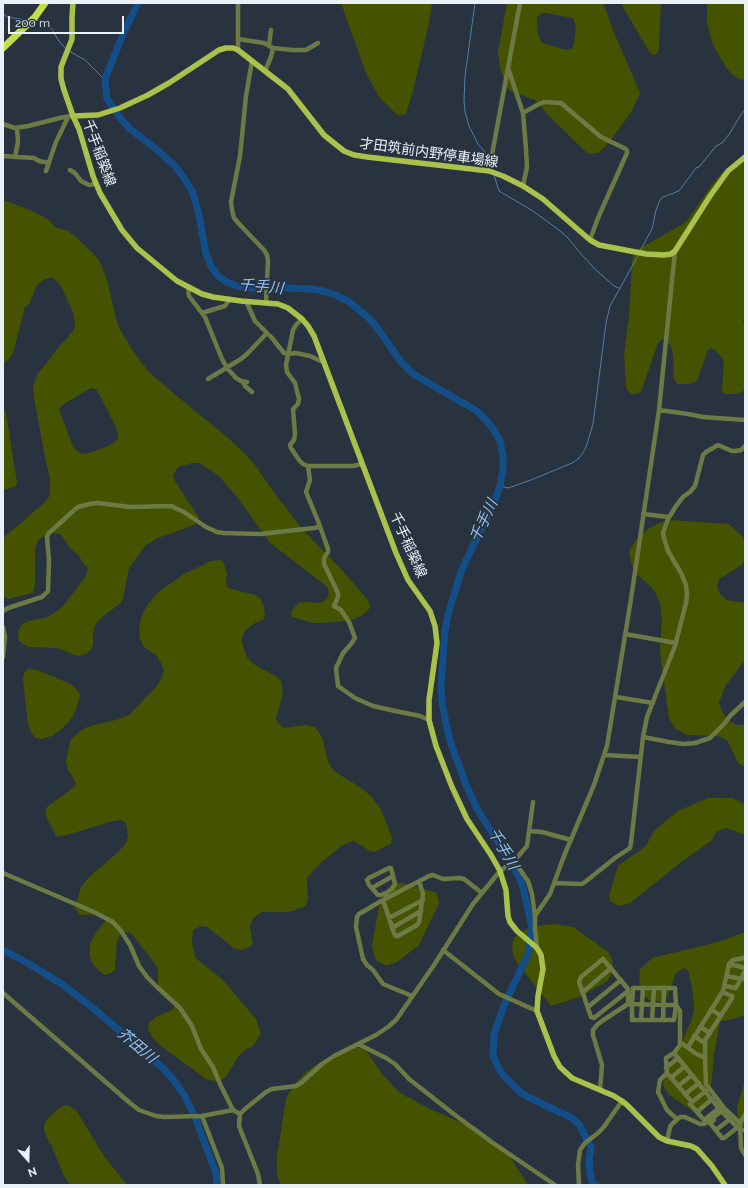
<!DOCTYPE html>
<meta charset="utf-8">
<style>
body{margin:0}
#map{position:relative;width:748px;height:1188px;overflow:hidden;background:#28333f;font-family:Raleway,sans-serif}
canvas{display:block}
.frame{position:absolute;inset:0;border:4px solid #e9f0f8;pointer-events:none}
.north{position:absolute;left:8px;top:1140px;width:40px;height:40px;-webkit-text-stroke:3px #28333f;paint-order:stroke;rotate:160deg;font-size:11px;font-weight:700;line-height:16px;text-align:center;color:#e9f0f8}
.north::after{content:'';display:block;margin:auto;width:14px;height:18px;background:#e9f0f8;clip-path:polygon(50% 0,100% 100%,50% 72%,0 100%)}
.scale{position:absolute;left:8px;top:16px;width:116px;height:18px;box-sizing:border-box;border:2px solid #e9f0f8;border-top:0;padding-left:5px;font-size:12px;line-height:14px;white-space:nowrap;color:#e9f0f8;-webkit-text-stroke:3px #28333f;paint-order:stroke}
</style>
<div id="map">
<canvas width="748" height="1188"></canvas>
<div class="frame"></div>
<div class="north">N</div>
<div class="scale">200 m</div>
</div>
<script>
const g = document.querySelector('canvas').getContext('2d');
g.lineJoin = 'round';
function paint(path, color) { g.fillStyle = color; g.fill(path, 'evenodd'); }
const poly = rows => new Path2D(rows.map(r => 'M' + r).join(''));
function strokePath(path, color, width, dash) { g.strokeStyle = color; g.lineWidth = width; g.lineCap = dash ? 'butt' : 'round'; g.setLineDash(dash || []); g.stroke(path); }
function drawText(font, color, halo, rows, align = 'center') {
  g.font = font + ' Raleway,"Noto Sans JP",sans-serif'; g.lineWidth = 3.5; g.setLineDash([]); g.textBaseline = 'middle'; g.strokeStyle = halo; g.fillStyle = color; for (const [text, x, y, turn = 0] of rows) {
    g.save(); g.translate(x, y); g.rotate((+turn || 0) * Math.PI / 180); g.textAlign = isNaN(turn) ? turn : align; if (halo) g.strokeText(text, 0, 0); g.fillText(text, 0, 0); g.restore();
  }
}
paint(poly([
 [341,3,432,3,429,23,413,91,406,114,399,115,396,114,379,97,366,73],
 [507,3,603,3,615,35,639,90,640,94,630,114,606,146,598,153,591,154,586,152,550,117,535,100,510,91,506,86,500,67,498,52],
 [542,13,546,13,573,18,576,27,574,44,572,48,566,50,542,43,538,34,537,22,537,17],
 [621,3,661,3,659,47,658,53,656,54,653,55,650,53,627,14],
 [707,3,745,3,745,80,739,79,732,74,727,69,713,45,707,23],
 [745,159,745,316,743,320,745,328,745,388,743,391,737,394,724,394,722,390,724,361,716,351,711,348,708,350,697,381,690,384,678,384,674,379,673,355,671,347,666,340,663,339,661,340,658,343,641,392,636,394,631,394,627,390,626,386,624,354,629,317,632,261,634,254,639,249,686,222,711,186,720,175,729,168],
 [3,200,30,210,49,220,55,227,68,231,76,237,93,253,100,262,107,280,116,318,119,328,135,354,149,372,172,392,227,437,242,451,255,465,273,491,303,530,341,569,368,600,370,606,369,609,366,612,361,616,349,621,321,623,313,623,292,617,291,612,298,603,306,602,316,603,323,602,327,598,329,593,328,588,326,586,269,542,238,498,218,475,199,463,192,463,178,467,173,475,175,481,196,513,199,518,197,522,194,525,158,538,146,545,129,568,123,599,121,603,106,614,98,621,94,628,93,633,93,644,91,650,86,654,79,656,74,655,58,648,28,647,23,644,19,641,18,632,22,624,29,621,47,617,56,612,63,606,86,576,88,570,87,567,83,563,79,556,71,549,62,536,60,534,54,533,49,534,39,539,37,542,35,549,35,583,34,590,33,593,8,599,3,596,3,538,44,503,49,497,50,488,50,478,46,462,34,398,33,388,34,384,37,375,58,348,73,331,75,326,73,312,61,286,57,281,53,278,49,278,45,279,37,285,29,304,25,307,13,353,9,359,3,364],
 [92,388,97,390,116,427,118,434,118,438,115,442,109,446,88,453,81,454,73,447,59,409,64,404,89,389],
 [3,407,6,413,17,483,15,487,3,490],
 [672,520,729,524,743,537,745,544,745,556,743,564,719,579,717,586,720,594,727,600,745,603,745,660,726,685,719,702,722,712,730,721,736,725,745,725,745,767,738,763,730,746,727,740,717,736,687,735,675,728,669,719,660,652,661,632,662,620,660,603,654,590,638,575,632,566,629,551,637,539,648,529,659,523],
 [218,560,221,560,224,564,227,573,226,583,228,588,255,595,260,598,264,607,265,615,263,620,255,623,247,629,243,634,242,640,243,646,247,657,252,663,277,677,281,681,283,694,276,718,277,722,282,727,284,728,305,725,315,727,319,732,323,740,328,762,334,771,361,788,371,796,380,808,391,834,392,839,391,844,374,852,370,851,354,841,345,844,339,848,322,862,309,875,307,879,308,898,307,903,305,906,295,910,287,912,262,912,253,918,250,927,253,944,245,949,240,950,234,948,207,927,201,926,193,930,192,942,195,956,198,960,223,980,256,1019,261,1034,253,1046,245,1050,238,1057,226,1077,221,1080,214,1081,206,1079,161,1046,153,1038,149,1031,148,1027,149,1023,156,1017,172,1010,174,1008,174,1004,170,1000,164,997,159,992,158,986,158,969,155,964,131,933,127,932,122,933,119,936,117,941,115,970,111,973,105,975,99,971,92,963,90,956,90,943,97,931,106,920,107,917,105,915,102,914,80,915,75,908,76,903,81,887,89,877,118,852,126,843,128,837,126,823,121,820,113,821,67,835,58,836,56,836,52,829,46,816,46,811,47,807,73,788,76,784,71,774,68,770,66,762,70,741,80,731,85,728,94,725,116,720,129,715,156,687,161,679,164,671,161,663,157,656,144,647,140,639,139,627,142,615,148,604,157,593,184,574,209,562],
 [28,669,37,670,66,682,75,687,80,695,77,707,71,719,65,726,52,736,42,739,35,738,31,732,28,724,23,679,24,673],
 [708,798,732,798,745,804,745,835,726,828,716,832,712,840,680,863,630,903,619,906,611,902,609,896,618,866,646,846,654,831,678,811],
 [396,883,402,883,435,892,437,894,439,903,419,945,397,962,388,965,385,965,377,961,375,958,372,947,378,911,383,896,388,888,393,884],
 [554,924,573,927,608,952,612,959,613,969,611,975,607,981,582,996,551,1006,518,964,513,955,512,944,515,937,525,930,542,925],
 [745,932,745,1015,733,1019,722,1021,720,1022,714,1054,711,1088,707,1102,694,1112,668,1094,663,1085,664,1071,681,1045,692,1018,694,1010,693,994,689,973,685,968,680,970,676,973,667,998,664,1001,651,1002,643,994,639,980,640,969,652,958,718,942],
 [356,1047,366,1050,382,1074,400,1093,430,1109,478,1130,509,1155,528,1185,281,1185,277,1176,277,1156,286,1098,295,1084,306,1072,322,1061,340,1052],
 [745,1081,745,1128,739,1124,737,1107],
 [66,1105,69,1106,76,1110,104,1156,123,1180,128,1185,71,1185,69,1183,63,1174,52,1147,46,1136,44,1129,45,1122,49,1117,61,1107]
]), '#455200');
strokePath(poly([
 [475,3,465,76,464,101,465,112,469,126,478,144,485,152,489,160],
 [3,13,7,17,26,20],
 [35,21,39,20,44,22,52,29,58,40,65,48],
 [69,51,85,60,105,80],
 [494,175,499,191,533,211,559,230,568,238,581,254,596,270,614,286,619,288],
 [640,251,652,229,656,210,660,200,663,197,679,191,696,168,699,167,712,151,716,146,722,143,730,133,740,116,745,110],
 [500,486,508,488,531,480,572,463,578,459,583,453,586,447,593,424,606,323,610,306,639,254]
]), '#537faa', 1);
strokePath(poly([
 [138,3,123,34,107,74,105,80,107,99,121,119,129,128,156,149,175,166,184,178,192,191,198,210,206,254,212,268,219,277,227,282,237,286,258,289,287,288,311,289,323,291,336,295,348,301,370,319,381,333,401,362,413,374,477,411,485,419,494,430,500,441,503,455,503,469,500,486,493,505,462,569,448,614,445,631,441,684,442,703,446,723,451,744,467,787,478,810,517,873,522,884,532,927,531,938,528,954,505,1003,494,1034,493,1056,500,1071,505,1077,517,1089,524,1095,572,1118,579,1124,591,1147,589,1160,590,1172,592,1183,596,1185],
 [3,950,31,965,63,985,93,1008,163,1068,175,1082,184,1095,195,1117,216,1173,217,1185]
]), '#134e88', 7);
strokePath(poly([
 [238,39,264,43,273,48,271,57,265,71],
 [269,45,271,30],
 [273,48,292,50,306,50,318,43],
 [238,50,238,3],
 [252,61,246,96,240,156,231,202,232,210,234,218,242,227,264,250,267,255,268,260,266,302],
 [508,68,523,113,526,149,527,167,523,186],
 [523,113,537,105,544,102,561,103,601,137,626,149,627,151,627,153,598,218,590,240],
 [3,124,15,128,28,126,64,117,73,116],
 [3,156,34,158,39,161,49,163],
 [15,157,18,142,17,128],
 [70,170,75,173,81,181,89,185,96,184],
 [46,171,56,142,68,117],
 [489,171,520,3],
 [188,286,189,296,205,317,222,359,227,368,236,378,241,381,247,382],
 [246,301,255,321,272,338,284,353,288,354,296,353,310,356,323,362],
 [202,313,225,306,230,299],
 [302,319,296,325,293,330,286,365,287,372,295,383,299,399,298,404,293,409,295,434,294,440,290,445,291,448,299,460,303,464,308,466,353,466,362,464],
 [208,379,241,359,247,354,267,333],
 [243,382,245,386,252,392],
 [659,410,688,414,703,417,745,420],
 [308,466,310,480,306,492,318,521,328,549,328,552,324,558,324,564,338,593,338,597,334,606,341,610,349,622,355,638,351,644,343,653,336,668,338,686,355,698,373,706,400,712,420,716,429,720],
 [643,514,669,517],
 [3,611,8,608,42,597,48,591,49,561,47,537,49,533,72,512,78,507,89,504,98,503,130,507,171,506,184,512,206,527,217,532,223,533,260,534,314,528,319,527],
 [3,627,5,637,3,657],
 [625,634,676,643],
 [616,697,653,703],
 [643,737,669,742,684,744,695,743,710,738,724,724,730,716,745,702],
 [605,755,640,757],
 [529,831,542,832,571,840],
 [514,861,528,881,532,894,535,916,535,929,537,948],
 [3,873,94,912,113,922,121,931,130,945,139,966,147,977,157,987,180,1008,192,1026,201,1049,213,1067,220,1084,233,1110,240,1114],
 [554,883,582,884,585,882,615,858,630,848,631,843,643,737,647,717,675,646,686,603,687,595,686,585,681,573,668,551,664,538,663,533,668,519,676,506,683,497,690,492,695,486,703,455,706,452,718,445,732,451,736,451,741,450,745,446],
 [372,888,393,876],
 [386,893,381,895,378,895,369,885,367,880,369,878,389,868,391,868,395,884,392,889,386,893,387,898],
 [383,900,394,933,396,936,398,936,417,925,419,922,423,894,419,881],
 [535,916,550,894,564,856,594,785,607,746,631,599,659,410,675,251],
 [389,918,423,900],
 [392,928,421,911],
 [443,950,499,994,537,1011],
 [729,965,733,965,745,968,745,969],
 [727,976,742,979],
 [725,986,736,988,745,971],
 [633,988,675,988,676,1005,674,1020,632,1020,632,1004,633,988],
 [628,991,594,1018,591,1017,579,982,581,977,603,959,628,989,628,1004],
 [583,992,611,968],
 [3,993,130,1103,139,1110,156,1116,164,1117,202,1116,233,1110],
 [412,996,383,984,373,970,367,965,363,959,356,927,357,917,359,914,383,900,429,876,433,875,443,879,459,878,464,879,482,893],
 [588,1007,621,980],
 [711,1009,721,1016],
 [641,1020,643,988],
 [652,1020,654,988],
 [663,1020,664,988],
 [700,1027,710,1033],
 [694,1036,705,1043,705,1058],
 [680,1042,680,1045,674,1053,721,1111,740,1130,745,1130],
 [704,1042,732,998,732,996,722,992],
 [358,1044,386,1058,395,1064,409,1079,455,1115,493,1143,555,1185],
 [688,1047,723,991,729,964,733,960,743,958,745,957],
 [674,1053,666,1058,666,1060,667,1073,692,1102,706,1091],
 [666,1068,678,1058],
 [667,1073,660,1080,658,1092,667,1110,677,1119],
 [671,1078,685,1066],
 [678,1086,692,1075],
 [600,1090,602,1065,593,1035,593,1030,597,1025,602,1021,628,1004,676,1005,680,1011,680,1042,695,1053,705,1058,706,1084,725,1109,740,1123,741,1148,745,1155],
 [685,1094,699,1083],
 [692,1102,690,1104,704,1120,719,1108],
 [697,1112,712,1099],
 [202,1116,222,1168,223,1185],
 [714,1120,710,1123,722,1138,724,1138,738,1127],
 [740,1123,745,1115],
 [716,1130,730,1119],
 [667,1141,670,1127,672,1124,680,1117,685,1117,700,1124,703,1124,706,1123,723,1110],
 [260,1185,258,1174,239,1126,240,1114,245,1109,266,1092,272,1089,296,1086,301,1083,322,1064,334,1056,376,1035,388,1027,396,1020,434,965,473,904,500,871,514,861,527,846,533,802],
 [579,1185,578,1165,580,1150,585,1143,598,1133,603,1128,622,1101]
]), '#6e7a45', 4.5);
strokePath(poly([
 [73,3,72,17,72,39,61,67,61,79,64,90,73,116,79,129,93,176,100,193,122,230,137,248,177,281,202,294,213,297,241,301,278,304,288,308,302,319,308,326,314,336,396,553,408,580,430,611,435,626,437,643,429,700,429,720,436,746,452,787,467,819,491,855,500,871,506,890,508,916,510,922,517,931,537,948,541,955,543,969,538,996,537,1011,554,1056,560,1067,572,1078,614,1096,622,1101,627,1105,659,1137,667,1141,691,1146,697,1149,712,1166,725,1185],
 [73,116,98,115,120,108,148,95,169,83,219,50,226,48,233,48,238,50,288,89,324,135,344,151,354,155,367,157,489,171,503,176,523,186,543,199,590,240,599,245,646,254,664,255,671,254,675,251,710,196,728,171,745,157]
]), '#aac24b', 5.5);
strokePath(poly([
 [3,48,35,17,45,3]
]), '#c2de4b', 7);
drawText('14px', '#e9f0f8', '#28333f', [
 ["千手稲築線",99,153,70],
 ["才田筑前内野停車場線",429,153,8],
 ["千手稲築線",408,545,66]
]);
drawText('italic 15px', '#96c2f4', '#28333f', [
 ["千手川",261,287,5],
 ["千手川",484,521,-65],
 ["千手川",503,849,60],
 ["芥田川",137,1046,40]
]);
</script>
